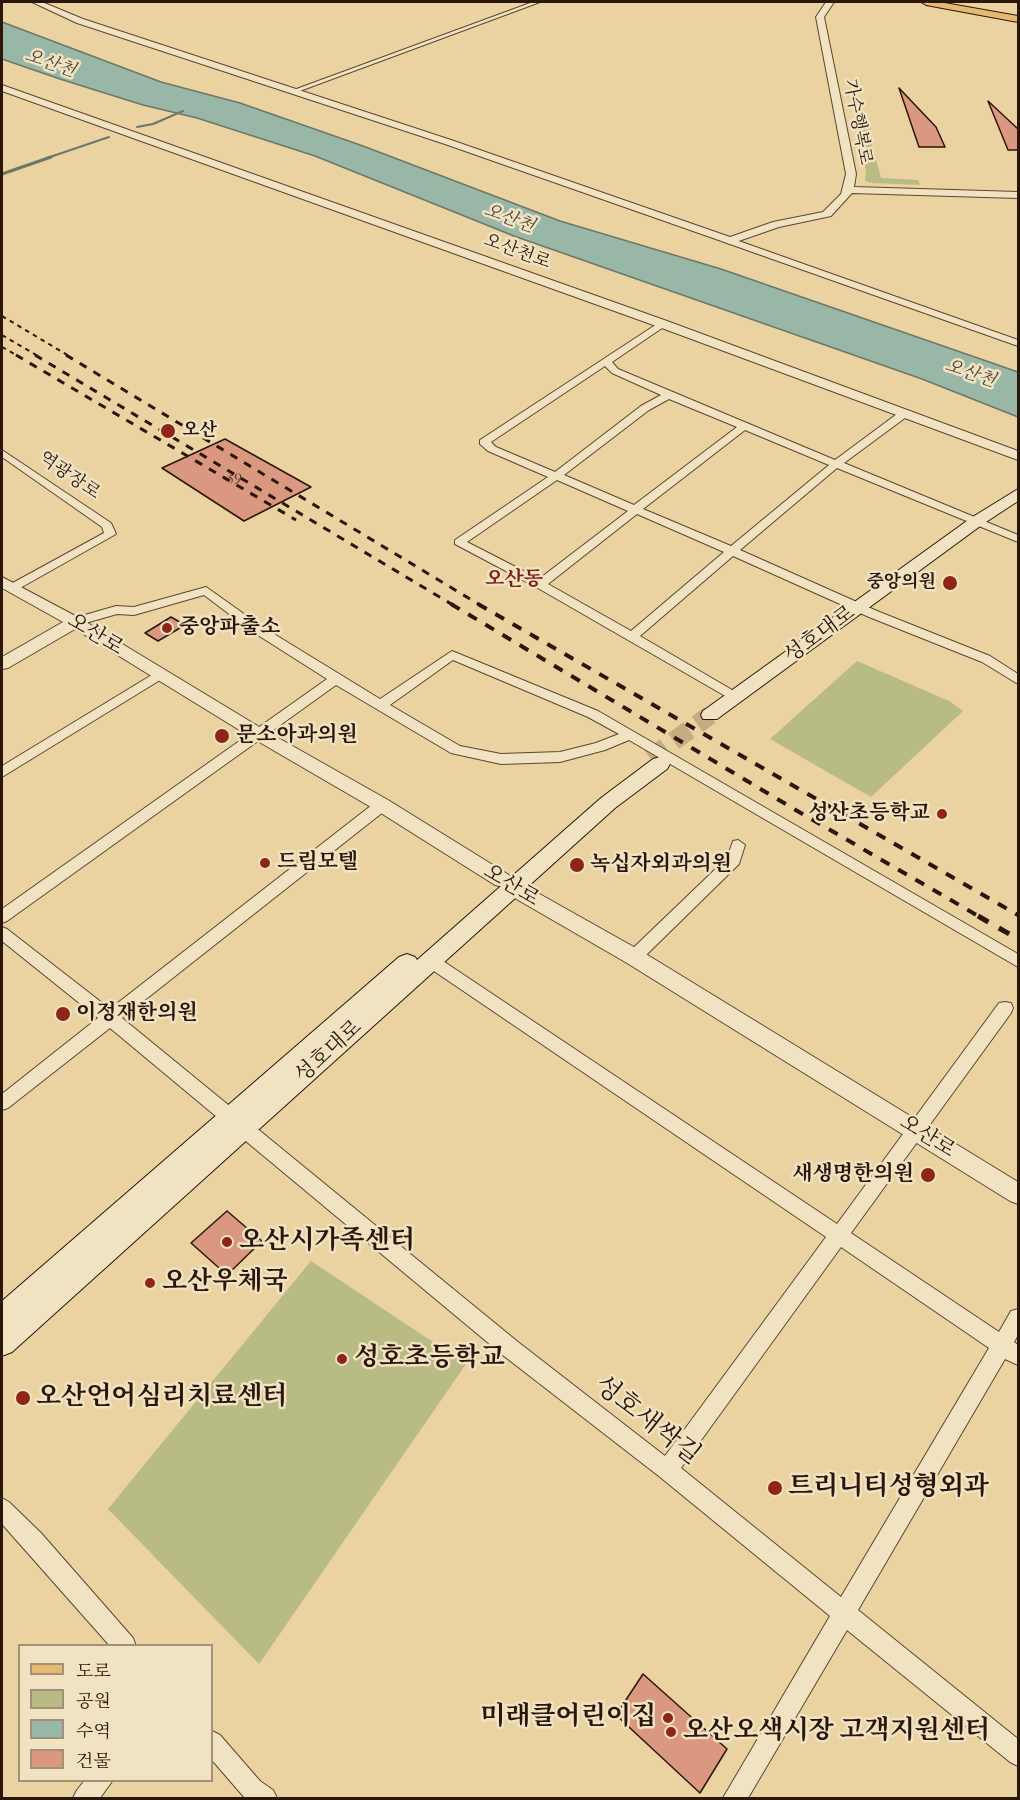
<!DOCTYPE html>
<meta charset="utf-8">
<style>
body{margin:0}
#map{position:relative;width:1020px;height:1800px;overflow:hidden;background:#ead2a1;font-family:"IM FELL French Canon","Noto Serif KR",serif}
canvas{display:block}
.frame{position:absolute;inset:0;border:3px solid #2b170a;pointer-events:none}
.legend{position:absolute;left:18px;top:1644px;width:195px;height:138px;box-sizing:border-box;background:#f1e2c2;border:2px solid #a29178;margin:0;padding:8px 10px;list-style:none;font-size:18px;color:#2b170a}
.legend li{display:flex;align-items:center;gap:12px;height:30px}
.legend b{width:30px;border:2px solid #a29178}
</style>
<div id="map">
<canvas width="1020" height="1800"></canvas>
<div class="frame"></div>
<ul class="legend">
<li><b style="height:8px;background:#e5b970"></b>도로</li>
<li><b style="height:16px;background:#b8bb84"></b>공원</li>
<li><b style="height:16px;background:#98b7a7"></b>수역</li>
<li><b style="height:16px;background:#db9881"></b>건물</li>
</ul>
</div>
<script>
const g = document.querySelector('canvas').getContext('2d');
g.lineJoin = 'round';
function paint(path, color) { g.fillStyle = color; g.fill(path, 'evenodd'); }
const poly = rows => new Path2D(rows.map(r => 'M' + r).join(''));
function strokePath(path, color, width, dash) { g.strokeStyle = color; g.lineWidth = width; g.lineCap = dash ? 'butt' : 'round'; g.setLineDash(dash || []); g.stroke(path); }
function drawText(font, color, halo, rows, align = 'center') {
  g.font = font + ' "IM FELL French Canon","Noto Serif KR",serif'; g.lineWidth = 5; g.setLineDash([]); g.textBaseline = 'middle'; g.strokeStyle = halo; g.fillStyle = color; for (const [text, x, y, turn = 0] of rows) {
    g.save(); g.translate(x, y); g.rotate((+turn || 0) * Math.PI / 180); g.textAlign = isNaN(turn) ? turn : align; if (halo) g.strokeText(text, 0, 0); g.fillText(text, 0, 0); g.restore();
  }
}
paint(poly([
 [858,121,869,121,871,128,869,134,881,178,918,180,920,185,873,183,865,181,866,171,857,132],
 [857,661,949,701,963,711,871,797,770,739],
 [311,1261,466,1364,259,1664,108,1509]
]), '#b8bb84');
const water = poly([
 [2,22,161,82,240,103,363,146,560,221,721,269,1018,372,1018,417,922,379,514,236,315,156,197,118,143,105,60,79,2,59,2,22]
]);
paint(water, '#98b7a7');
strokePath(water, '#6c7768', 1.5);
strokePath(poly([
 [137,127,153,124,183,111],
 [47,158,109,137]
]), '#6c7768', 2);
strokePath(poly([
 [2,174,51,157]
]), '#6c7768', 3);
const building = poly([
 [899,88,936,127,945,147,919,147,899,88],
 [988,101,1018,129,1018,150,1008,150,988,101],
 [225,439,311,487,244,521,162,468,225,439],
 [171,617,185,625,158,641,145,633,171,617],
 [227,1211,262,1241,227,1275,191,1243,227,1211],
 [643,1674,727,1749,700,1793,616,1715,643,1674]
]);
paint(building, '#db9881');
strokePath(building, '#2b170a', 1.5);
strokePath(poly([
 [650,758,710,715]
]), '#c4ad83', 19, [19, 10]);
const minor = poly([
 [533,2,540,2,297,92,291,91,533,2],
 [727,239,733,239,1018,340,1018,346,727,243,727,239],
 [660,322,668,324,612,362,618,369,835,460,901,411,909,411,909,415,844,463,1018,535,1018,542,837,468,740,550,877,611,990,656,1018,674,1018,684,982,662,869,617,733,556,640,636,739,694,740,697,734,701,536,587,455,544,455,540,548,477,488,451,480,444,480,440,660,322],
 [605,366,612,373,661,395,641,406,555,472,496,447,491,442,605,366],
 [669,399,737,427,634,505,564,475,649,410,669,399],
 [745,430,829,465,731,546,643,509,745,430],
 [557,480,628,511,539,579,467,542,557,480],
 [637,514,724,552,631,631,548,584,637,514],
 [2,450,111,523,116,534,13,592,7,588,9,585,104,533,102,527,2,457,2,450],
 [206,587,261,626,380,699,452,651,598,711,1018,954,1018,967,629,740,605,750,560,762,501,764,451,753,336,685,7,921,2,923,2,909,327,679,253,632,204,595,134,615,117,614,75,626,69,622,71,619,116,606,134,607,206,587],
 [453,660,588,717,619,734,596,743,560,752,501,754,460,746,390,705,453,660],
 [160,670,166,674,165,677,2,777,2,766,160,670],
 [382,800,387,801,389,805,387,809,122,1018,518,1342,665,1456,826,1237,425,965,423,961,425,957,437,957,837,1224,999,1003,1005,1002,1011,1003,1013,1008,1011,1013,851,1233,999,1332,1011,1311,1018,1309,1018,1335,1014,1342,1018,1345,1018,1365,1005,1359,858,1610,1018,1739,1018,1766,1010,1762,847,1630,748,1798,723,1798,830,1616,660,1477,504,1356,110,1028,8,1108,2,1110,2,1094,98,1018,2,941,2,927,7,929,110,1009,377,801,382,800],
 [841,1247,989,1348,841,1597,681,1468,841,1247],
 [738,840,745,845,739,864,640,961,628,961,626,957,628,953,727,858,733,841,738,840],
 [2,1498,9,1502,41,1533,133,1638,136,1646,110,1646,2,1524,2,1498],
 [212,1731,220,1735,260,1781,273,1790,277,1798,244,1797,212,1760,212,1731],
 [85,1780,113,1780,100,1798,73,1798,77,1790,85,1780]
]);
const tertiary = poly([
 [32,2,42,2,83,19,451,140,730,237,773,222,823,212,841,194,846,174,816,17,826,2,834,2,824,17,856,174,854,187,1018,192,1018,198,852,193,831,216,779,227,730,244,445,144,77,23,32,2],
 [2,85,667,321,1018,451,1018,460,659,327,2,91,2,85],
 [2,577,81,619,266,731,388,800,509,875,511,881,520,883,641,951,1018,1182,1018,1204,1010,1201,627,963,506,893,504,887,495,885,376,810,254,739,75,629,8,668,2,669,2,657,63,622,2,588,2,577]
]);
const secondary = poly([
 [1018,489,1018,501,983,524,717,719,703,719,701,715,703,711,971,518,1018,489],
 [660,757,667,759,670,764,667,769,615,808,12,1352,2,1356,2,1301,399,957,407,954,415,957,417,960,601,798,653,759,660,757]
]);
const primary = poly([
 [921,2,939,2,1018,16,1018,22,926,5,921,2]
]);
strokePath(minor, '#5b4630', 2);
strokePath(tertiary, '#5b4630', 2);
strokePath(secondary, '#2b170a', 2);
strokePath(primary, '#2b170a', 2);
paint(minor, '#f1e2c2');
paint(tertiary, '#f1e2c2');
paint(secondary, '#f1e2c2');
paint(primary, '#e5b970');
strokePath(poly([
 [2,316,69,356],
 [2,335,38,356],
 [2,347,18,356]
]), '#2b170a', 2, [4.5, 4.5]);
strokePath(poly([
 [16,355,296,520],
 [35,355,453,605],
 [66,355,480,605]
]), '#2b170a', 3, [8, 8]);
strokePath(poly([
 [451,604,794,809,980,917],
 [478,604,1018,915]
]), '#2b170a', 4, [10, 10]);
strokePath(poly([
 [978,916,1018,939]
]), '#2b170a', 5, [12, 12]);
for (const [x, y, r, color] of [
 [168,431,8,"#8f2418"],
 [950,583,8,"#8f2418"],
 [167,628,6,"#8f2418"],
 [222,736,8,"#8f2418"],
 [942,814,6,"#8f2418"],
 [265,863,6,"#8f2418"],
 [577,865,8,"#8f2418"],
 [63,1014,8,"#8f2418"],
 [928,1175,8,"#8f2418"],
 [227,1242,6,"#8f2418"],
 [150,1283,6,"#8f2418"],
 [342,1359,6,"#8f2418"],
 [23,1398,8,"#8f2418"],
 [775,1488,8,"#8f2418"],
 [668,1718,6,"#8f2418"],
 [671,1732,6,"#8f2418"]
]) { const dot = new Path2D(); dot.arc(x, y, r, 0, 2 * Math.PI); g.fillStyle = color; g.fill(dot); strokePath(dot, '#f1e2c2', 2); }
drawText('15px', '#573728', null, [
 ["59",235,477]
]);
drawText('italic 18px', '#4c4739', '#f1e2c2', [
 ["오산천",50,64,19],
 ["오산천",509,219,20],
 ["오산천",970,374,19]
]);
drawText('18px', '#2b170a', '#f1e2c2', [
 ["가수행복로",857,122,79],
 ["오산천로",517,252,20],
 ["역광장로",69,476,34]
]);
drawText('bold 18px', '#2b170a', '#f1e2c2', [
 ["오산",182,431],
 ["중앙의원",936,583,"right"]
], 'left');
drawText('bold 20px', '#7a1f14', '#f1e2c2', [
 ["오산동",514,580]
]);
drawText('bold 21px', '#2b170a', '#f1e2c2', [
 ["중앙파출소",179,628],
 ["문소아과의원",236,736],
 ["성산초등학교",930,814,"right"],
 ["드림모텔",277,863],
 ["녹십자외과의원",590,865],
 ["이정재한의원",76,1014],
 ["새생명한의원",914,1175,"right"]
], 'left');
drawText('21px', '#2b170a', '#f1e2c2', [
 ["오산로",95,635,31],
 ["성호대로",820,635,-36],
 ["오산로",511,886,31],
 ["성호대로",329,1052,-42],
 ["오산로",927,1137,32]
]);
drawText('bold 26px', '#2b170a', '#f1e2c2', [
 ["오산시가족센터",239,1242],
 ["오산우체국",162,1283],
 ["성호초등학교",354,1359],
 ["오산언어심리치료센터",36,1398],
 ["트리니티성형외과",788,1488],
 ["미래클어린이집",656,1718,"right"],
 ["오산오색시장 고객지원센터",683,1732]
], 'left');
drawText('26px', '#2b170a', '#f1e2c2', [
 ["성호새싹길",647,1421,38]
]);
</script>
